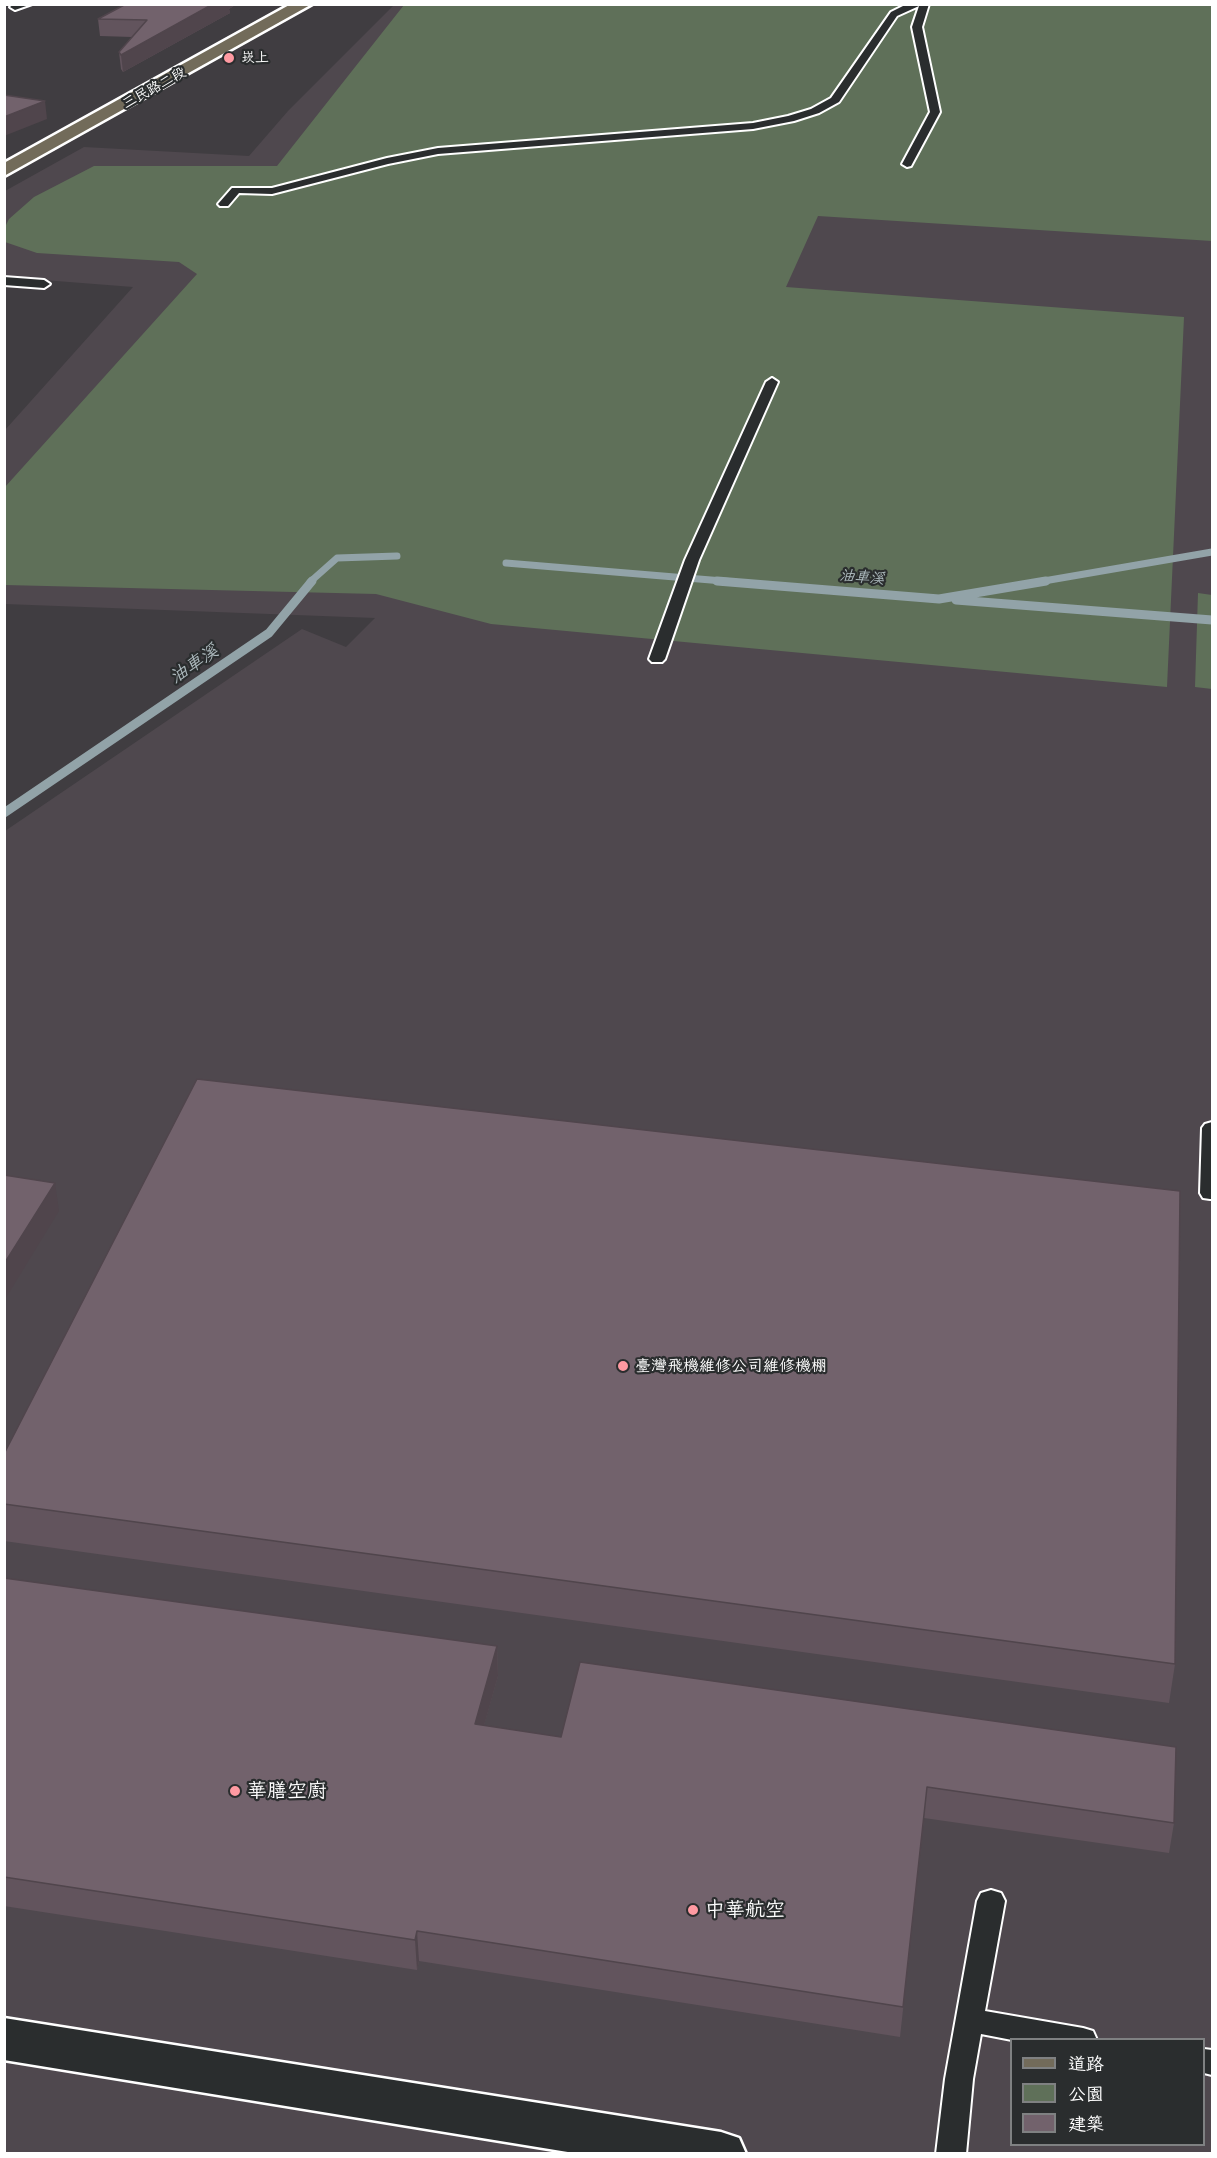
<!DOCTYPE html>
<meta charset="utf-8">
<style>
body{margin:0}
#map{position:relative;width:1217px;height:2158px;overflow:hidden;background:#403d41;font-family:Mali,"LXGW WenKai TC",sans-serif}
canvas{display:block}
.frame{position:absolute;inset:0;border:6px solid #fff;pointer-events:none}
.legend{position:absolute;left:1010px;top:2038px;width:195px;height:108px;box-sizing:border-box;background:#2a2d2e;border:2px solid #7f8182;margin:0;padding:8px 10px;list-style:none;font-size:18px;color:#fff}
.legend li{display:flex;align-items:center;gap:12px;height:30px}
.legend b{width:30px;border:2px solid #7f8182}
</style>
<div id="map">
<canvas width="1217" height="2158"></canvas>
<div class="frame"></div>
<ul class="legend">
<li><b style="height:8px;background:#726b5a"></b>道路</li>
<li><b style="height:16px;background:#5f7059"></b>公園</li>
<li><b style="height:16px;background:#72626c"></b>建築</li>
</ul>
</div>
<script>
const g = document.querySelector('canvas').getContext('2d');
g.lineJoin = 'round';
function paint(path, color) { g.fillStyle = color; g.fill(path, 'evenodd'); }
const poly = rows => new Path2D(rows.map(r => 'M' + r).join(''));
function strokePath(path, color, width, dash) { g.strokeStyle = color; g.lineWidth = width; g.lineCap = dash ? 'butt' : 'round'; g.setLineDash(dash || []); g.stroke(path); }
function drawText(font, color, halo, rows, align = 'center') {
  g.font = font + ' Mali,"LXGW WenKai TC",sans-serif'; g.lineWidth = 4.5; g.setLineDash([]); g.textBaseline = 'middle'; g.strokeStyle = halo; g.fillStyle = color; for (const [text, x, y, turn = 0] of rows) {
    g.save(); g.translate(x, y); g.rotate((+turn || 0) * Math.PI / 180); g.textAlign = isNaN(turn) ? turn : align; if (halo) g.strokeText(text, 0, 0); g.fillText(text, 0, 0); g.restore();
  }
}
paint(poly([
 [394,5,1212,5,1212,2153,5,2153,5,831,302,629,346,647,375,618,5,604,5,430,133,287,5,277,5,191,84,147,249,156,288,111],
 [1012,2040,1204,2040,1204,2144,1012,2144]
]), '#4f484e');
paint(poly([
 [404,5,1212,5,1212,241,818,216,786,287,1184,317,1167,687,491,624,376,594,5,585,5,487,197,274,179,262,37,253,5,242,5,227,9,219,34,197,94,166,277,166],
 [1198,593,1212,595,1212,689,1195,687]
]), '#5f7059');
strokePath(poly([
 [506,563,735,582],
 [310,582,337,558,397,556],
 [1038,582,1212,552]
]), '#92a3a8', 7);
strokePath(poly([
 [717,581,939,599,1046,581],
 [956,600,1212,620],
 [4,813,269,633,312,581]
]), '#92a3a8', 9);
const service = poly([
 [14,4,32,4,15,10,10,7,14,4],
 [907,4,929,4,922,27,940,112,911,166,907,167,902,164,930,112,912,27,919,6,897,16,839,102,819,113,794,121,753,129,438,154,388,164,272,194,239,193,228,206,220,206,218,204,232,188,272,188,387,158,438,148,753,123,788,116,811,109,831,98,891,12,907,4],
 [4,277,44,280,50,284,44,288,4,285,4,277],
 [772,378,778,382,699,560,665,659,662,662,652,662,649,659,685,560,766,382,772,378],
 [1212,1122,1212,1199,1210,1199,1203,1198,1200,1193,1202,1128,1205,1124,1212,1122],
 [991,1890,1001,1893,1005,1901,985,2011,1083,2028,1093,2031,1097,2040,1012,2040,981,2034,973,2079,966,2154,936,2154,945,2079,977,1901,981,1893,991,1890],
 [1204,2049,1212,2050,1212,2075,1204,2073,1204,2049]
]);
const minor = poly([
 [4,2018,721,2132,739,2138,746,2154,580,2154,4,2060,4,2018]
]);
const primary = poly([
 [291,4,312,4,4,176,4,163,291,4]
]);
strokePath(service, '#fff', 4);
strokePath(minor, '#fff', 5);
strokePath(primary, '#fff', 5);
paint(service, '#2a2d2e');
paint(minor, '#2a2d2e');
paint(primary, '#726b5a');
paint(poly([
 [126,4,235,4,235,5,229,9,230,13,123,72,121,69,119,52,132,37,100,36,98,19],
 [4,1454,1175,1664,1169,1703,4,1541],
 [4,1578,497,1646,498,1676,484,1725,561,1737,580,1662,1174,1823,1169,1853,924,1818,900,2037,419,1961,417,1970,4,1906]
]), '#62545d');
paint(poly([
 [213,4,235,4,235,5,229,9,230,13,123,72,121,55],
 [45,101,47,119,4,136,4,117],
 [55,1183,59,1211,4,1301,4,1264],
 [497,1646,498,1676,476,1754,475,1724],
 [417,1931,419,1961,417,1970,415,1940]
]), '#50454c');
const building = poly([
 [126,4,213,4,121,55,119,52,147,20,98,19,126,4],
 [4,95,45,101,4,117,4,95],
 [197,1079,1180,1191,1175,1664,4,1504,4,1454,197,1079],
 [4,1175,55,1183,4,1264,4,1175],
 [4,1578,497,1646,475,1724,561,1737,580,1662,1176,1747,1174,1823,927,1787,903,2007,417,1931,415,1940,4,1877,4,1578]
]);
paint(building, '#72626c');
strokePath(building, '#50454c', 1.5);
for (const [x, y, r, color] of [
 [229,58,6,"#ff9aa2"],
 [623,1366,6,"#ff9aa2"],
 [235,1791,6,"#ff9aa2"],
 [693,1910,6,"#ff9aa2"]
]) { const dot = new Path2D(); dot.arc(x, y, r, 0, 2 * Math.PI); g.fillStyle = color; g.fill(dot); strokePath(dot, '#2a2d2e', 2); }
drawText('14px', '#fff', '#2a2d2e', [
 ["崁上",241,58]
], 'left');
drawText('14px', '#fff', '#2a2d2e', [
 ["三民路二段",154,88,-29]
]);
drawText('italic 15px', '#adbabe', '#2a2d2e', [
 ["油車溪",862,577,5]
]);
drawText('16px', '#fff', '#2a2d2e', [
 ["臺灣飛機維修公司維修機棚",635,1366]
], 'left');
drawText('italic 18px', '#adbabe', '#2a2d2e', [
 ["油車溪",194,664,-34]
]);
drawText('20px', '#fff', '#2a2d2e', [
 ["華膳空廚",247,1791],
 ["中華航空",705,1910]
], 'left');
</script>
